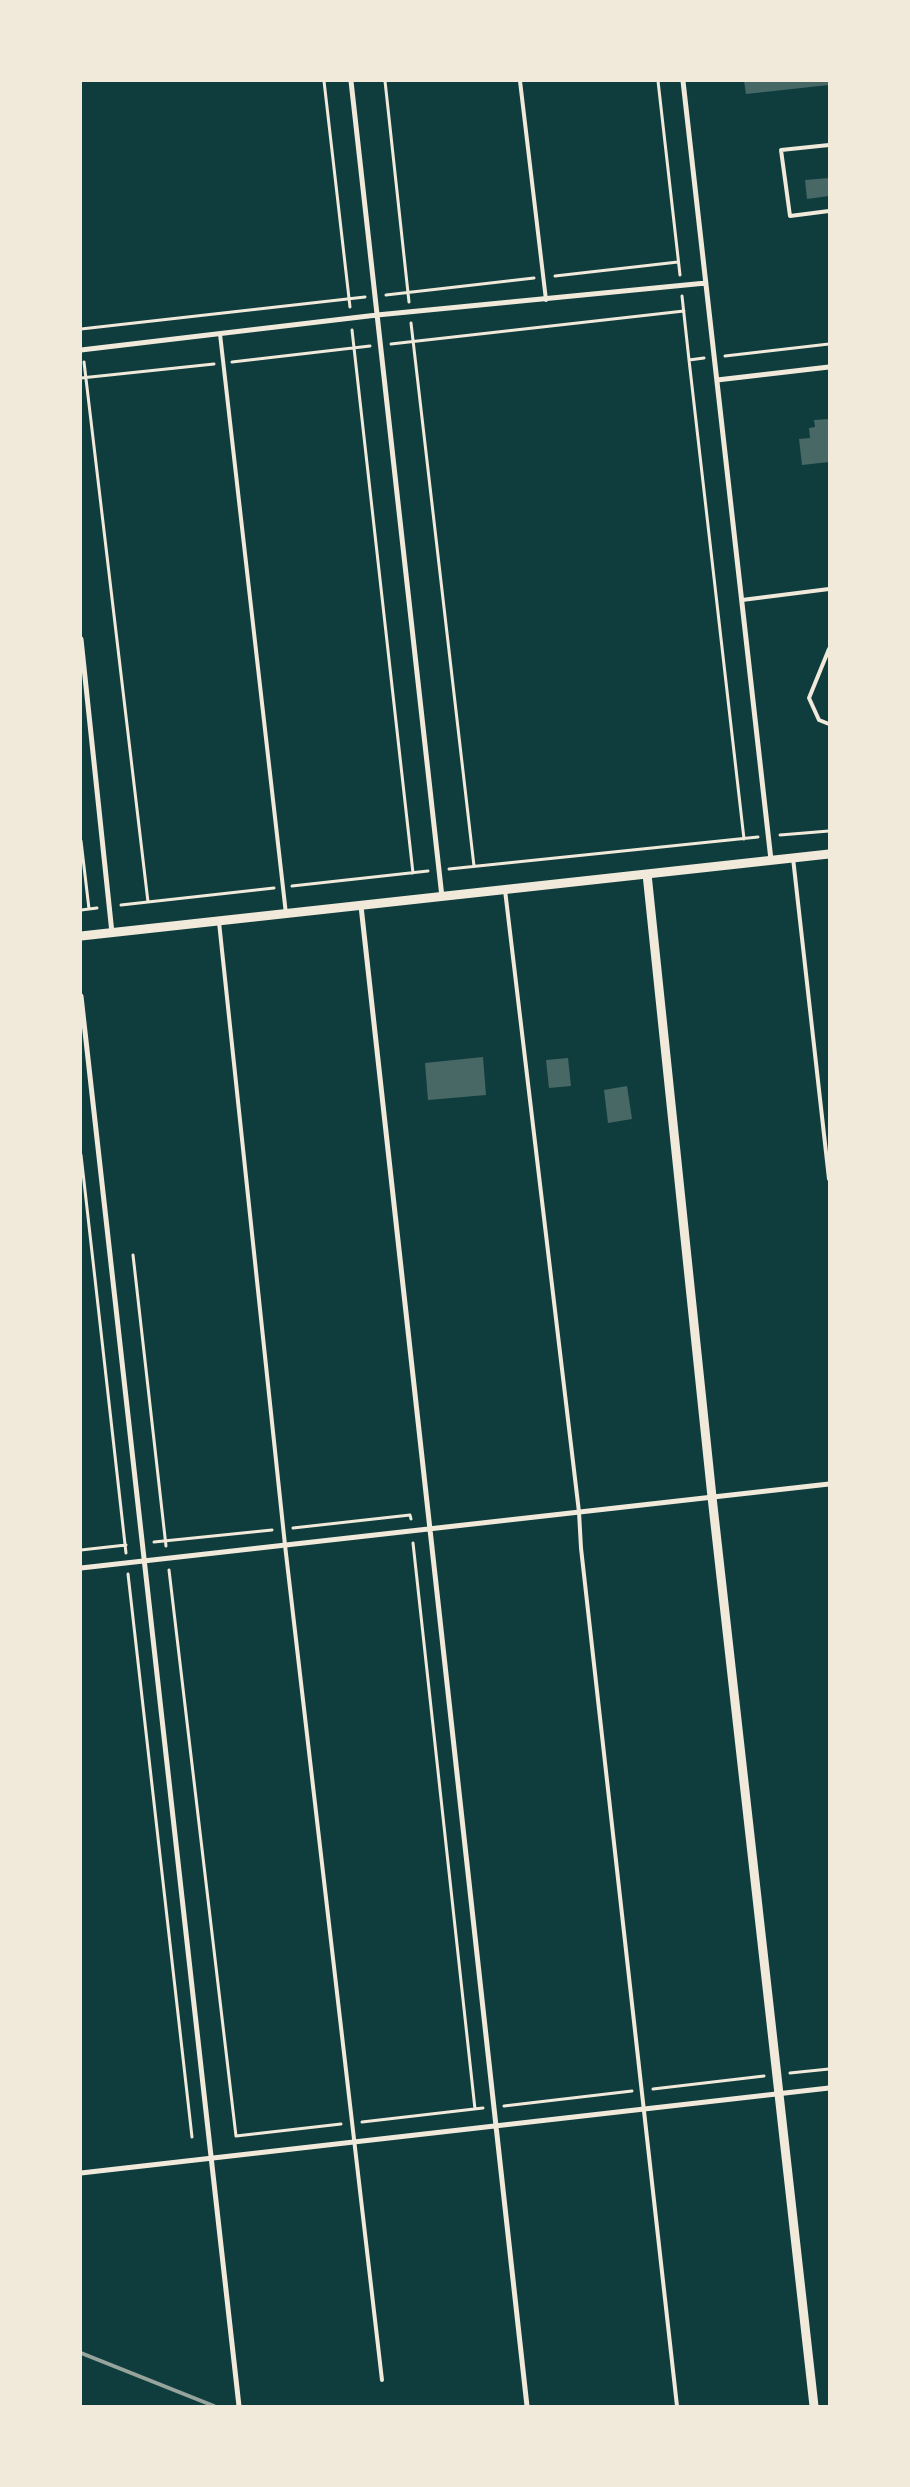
<!DOCTYPE html>
<style>
body{margin:0}
#map{position:relative;width:910px;height:2487px;overflow:hidden;background:#0f3d3e;font-family:Jost,sans-serif}
canvas{display:block}
.frame{position:absolute;inset:0;border:82px solid #f1e9da;pointer-events:none}
</style>
<div id="map">
<canvas width="910" height="2487"></canvas>
<div class="frame"></div>
</div>
<script>
const g = document.querySelector('canvas').getContext('2d');
g.lineJoin = 'round';
function paint(path, color) { g.fillStyle = color; g.fill(path, 'evenodd'); }
const poly = rows => new Path2D(rows.map(r => 'M' + r).join(''));
function strokePath(path, color, width, dash) { g.strokeStyle = color; g.lineWidth = width; g.lineCap = dash ? 'butt' : 'round'; g.setLineDash(dash || []); g.stroke(path); }
paint(poly([
 [744,81,829,81,829,85,746,94],
 [829,178,829,196,807,199,805,180],
 [829,419,829,462,802,465,799,439,810,438,809,428,815,427,814,420],
 [483,1057,486,1095,428,1100,425,1063],
 [568,1058,571,1086,549,1088,546,1060],
 [627,1086,632,1119,608,1123,604,1090]
]), '#486865');
strokePath(poly([
 [324,81,350,307],
 [385,81,409,302],
 [658,81,680,275],
 [555,276,678,262],
 [386,295,534,278],
 [682,296,689,360],
 [411,323,474,866],
 [81,329,365,297],
 [352,330,413,873],
 [391,344,684,311],
 [725,356,829,344],
 [704,358,689,360,744,839],
 [84,362,148,902],
 [232,362,370,346],
 [81,378,214,364],
 [780,835,829,831],
 [81,841,89,909],
 [449,869,758,837],
 [292,886,428,871],
 [121,905,274,888],
 [81,910,97,908],
 [81,1155,126,1553],
 [133,1255,166,1546],
 [293,1528,410,1515,411,1519],
 [154,1542,272,1530],
 [413,1543,475,2109],
 [81,1550,126,1545],
 [169,1570,236,2136,341,2124],
 [128,1574,192,2137],
 [790,2073,829,2069],
 [653,2089,764,2076],
 [504,2106,632,2091],
 [362,2122,483,2108]
]), '#f1e9da', 3);
strokePath(poly([
 [520,81,546,300],
 [829,145,781,150,790,216,829,211],
 [220,334,286,914],
 [742,600,829,589],
 [829,649,809,698,819,720,829,724],
 [793,858,829,1179],
 [505,890,579,1512,581,1548,677,2406],
 [219,922,285,1545,382,2380]
]), '#f1e9da', 4);
strokePath(poly([
 [351,81,442,897],
 [683,81,771,860],
 [81,350,377,315,706,283],
 [717,380,829,367],
 [81,639,112,933],
 [361,906,527,2406],
 [81,996,239,2406],
 [81,1568,829,1484],
 [81,2173,829,2088]
]), '#f1e9da', 5);
strokePath(poly([
 [647,874,712,1497,814,2406],
 [81,936,829,854]
]), '#f1e9da', 9);
strokePath(poly([
 [81,2353,214,2406]
]), '#97a49c', 4);
</script>
